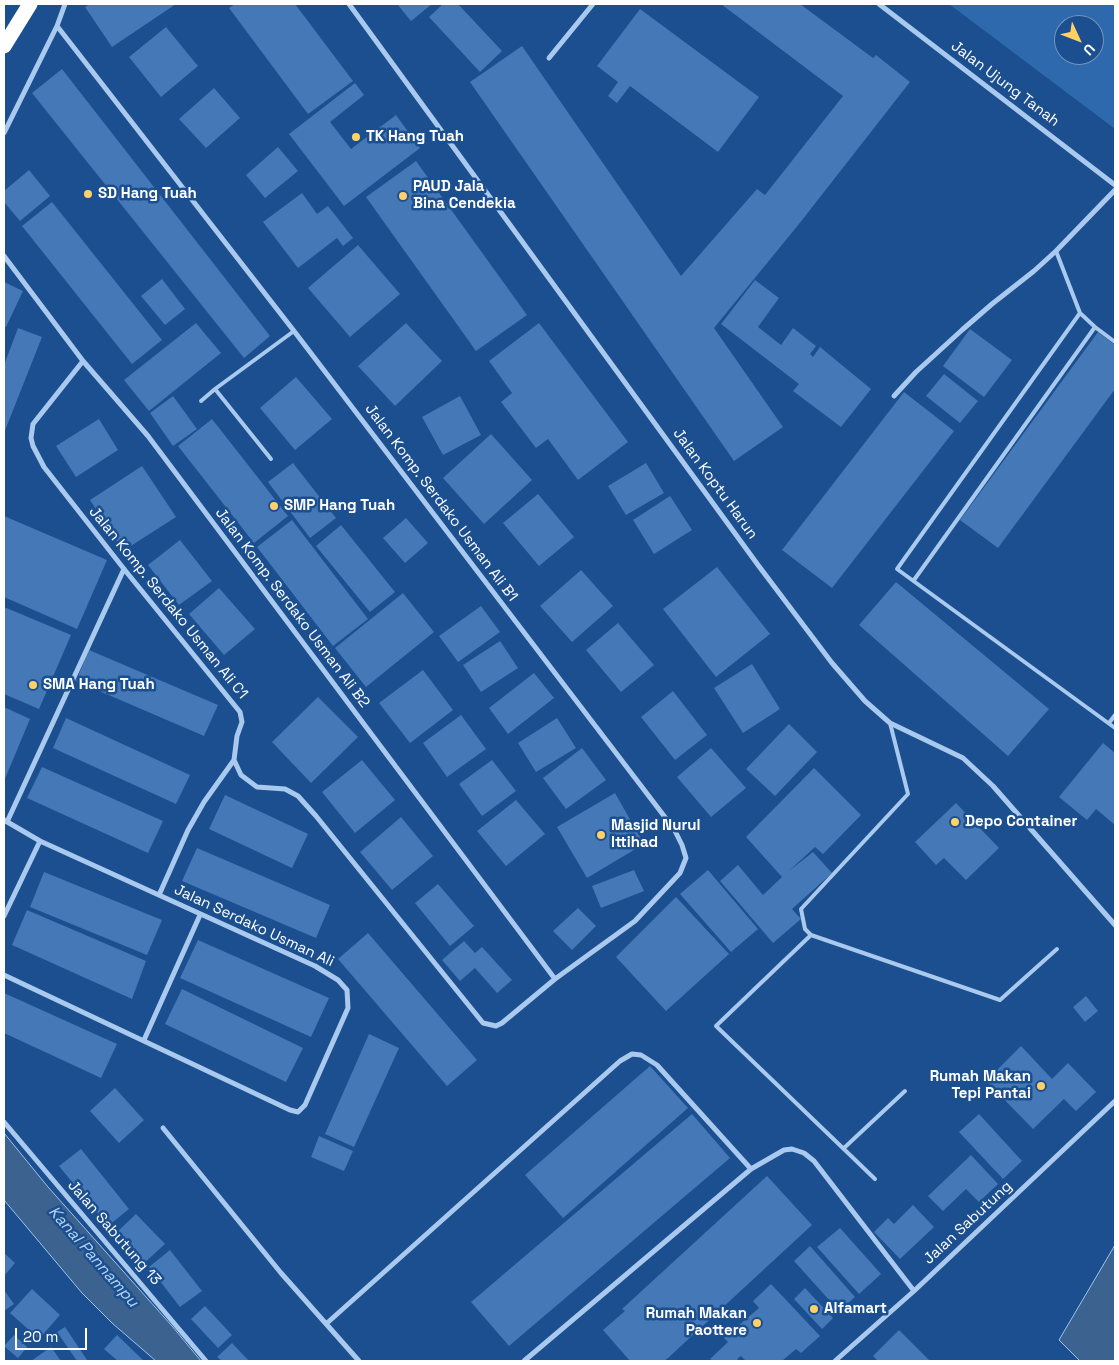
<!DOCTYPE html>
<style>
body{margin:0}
#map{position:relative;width:1119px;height:1365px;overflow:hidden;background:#1b4f8f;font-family:"Space Grotesk",sans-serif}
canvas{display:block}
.frame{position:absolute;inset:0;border:5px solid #fff;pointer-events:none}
.north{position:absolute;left:1054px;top:15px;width:50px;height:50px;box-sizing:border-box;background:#1b4f8f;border:1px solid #7695bc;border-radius:50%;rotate:133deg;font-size:14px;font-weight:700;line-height:20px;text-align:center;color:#fff}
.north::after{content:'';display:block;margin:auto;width:18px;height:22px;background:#ffd166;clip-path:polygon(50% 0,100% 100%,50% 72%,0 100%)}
.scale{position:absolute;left:15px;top:1328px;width:72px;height:22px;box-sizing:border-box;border:2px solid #fff;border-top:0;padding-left:6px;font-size:15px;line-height:18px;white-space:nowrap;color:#fff;-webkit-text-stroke:4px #1b4f8f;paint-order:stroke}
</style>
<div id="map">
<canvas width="1119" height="1365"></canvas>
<div class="frame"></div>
<div class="north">U</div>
<div class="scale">20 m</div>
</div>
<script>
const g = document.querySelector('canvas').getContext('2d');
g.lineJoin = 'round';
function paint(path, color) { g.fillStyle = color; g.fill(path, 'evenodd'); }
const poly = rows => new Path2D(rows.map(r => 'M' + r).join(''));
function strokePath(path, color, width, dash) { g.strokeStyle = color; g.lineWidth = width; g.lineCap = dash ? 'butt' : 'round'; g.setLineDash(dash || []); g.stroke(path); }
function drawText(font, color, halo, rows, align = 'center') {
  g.font = font + ' "Space Grotesk",sans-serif'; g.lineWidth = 5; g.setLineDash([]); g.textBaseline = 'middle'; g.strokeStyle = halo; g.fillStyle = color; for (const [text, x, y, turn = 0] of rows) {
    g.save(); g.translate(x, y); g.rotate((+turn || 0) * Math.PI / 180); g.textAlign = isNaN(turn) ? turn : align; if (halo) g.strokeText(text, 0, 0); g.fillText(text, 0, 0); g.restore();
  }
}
paint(poly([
 [949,4,1115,4,1115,129],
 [1064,25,1094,25,1094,55,1064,55]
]), '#2e69ad');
const water = poly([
 [4,1133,48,1187,172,1326,201,1361,156,1361,112,1323,82,1293,4,1200,4,1133],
 [1115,1245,1115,1361,1080,1361,1059,1340,1115,1245]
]);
paint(water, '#3c6290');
strokePath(water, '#9cc4f0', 1);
paint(poly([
 [90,4,176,4,112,47,85,7],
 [235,4,295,4,353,81,308,114,229,8],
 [397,4,432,4,411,21],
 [443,4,458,4,502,51,480,72,429,17],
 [721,4,800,4,873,58,876,55,910,82,799,224,714,328,783,427,734,461,470,82,522,46,681,276,757,189,765,195,843,96],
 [640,9,759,97,718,152,630,86,617,103,608,96,618,82,597,66],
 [166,27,198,66,161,97,129,57],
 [62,69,270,336,244,358,32,93],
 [355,83,364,95,330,122,351,149,396,115,420,148,344,206,289,134],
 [214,88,240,118,206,148,179,119],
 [278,147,298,171,265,198,246,175],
 [416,161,527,315,476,351,366,197],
 [29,170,50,196,20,221,4,202,4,191],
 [302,193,317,214,328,206,353,238,343,246,337,238,298,268,263,222],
 [52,202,162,340,132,364,22,226],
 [358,245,400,294,350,337,308,288],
 [162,279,185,309,165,325,141,296],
 [755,280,779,298,758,327,781,345,793,328,816,346,810,354,813,357,820,347,871,389,841,427,793,391,799,384,721,324],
 [4,282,23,291,6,327,4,326],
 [196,323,221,353,149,411,124,380],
 [406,323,442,361,395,406,358,366],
 [539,323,628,442,578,480,548,439,536,448,501,402,512,393,489,361],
 [18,328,42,337,4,433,4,365],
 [970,329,1012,360,984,397,943,366],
 [1098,332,1115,345,1115,389,998,548,960,520],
 [944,374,978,401,960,423,926,396],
 [296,377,332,419,295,450,260,408],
 [904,392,954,431,832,588,782,550],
 [173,396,197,429,173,446,150,413],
 [460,396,481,435,443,455,422,417],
 [99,419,118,450,76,477,56,446],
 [212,419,288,516,254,543,178,446],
 [491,434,532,480,484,524,443,478],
 [293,463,336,518,310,538,268,482],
 [646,463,664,493,626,515,608,486],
 [142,466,176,517,123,551,90,500],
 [538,494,574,537,539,566,503,523],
 [670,496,692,530,654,554,633,520],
 [4,516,107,560,77,629,4,597],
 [406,518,428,543,405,563,383,538],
 [292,520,368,619,333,646,257,547],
 [341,525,395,592,370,612,316,546],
 [180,540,212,581,179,605,148,565],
 [717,567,770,634,716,677,663,609],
 [581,570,613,606,572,642,540,606],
 [896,582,1049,709,1008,756,859,625],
 [219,588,255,629,224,655,189,614],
 [403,593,434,632,366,687,335,648],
 [481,606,500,632,458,662,439,636],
 [4,607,71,635,39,709,4,694],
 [618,623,654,665,621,692,586,650],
 [500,641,518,668,481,692,463,665],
 [89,650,218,705,204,736,76,681],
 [752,664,780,709,743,733,714,688],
 [423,670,453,710,410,743,379,703],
 [534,673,554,698,508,734,489,708],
 [673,691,707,735,675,760,641,717],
 [318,697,358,737,311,783,272,742],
 [4,707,30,719,4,781],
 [461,715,486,749,447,777,423,743],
 [66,718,190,775,176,804,53,748],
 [557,718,576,748,536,772,518,743],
 [789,724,817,752,775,796,746,769],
 [1103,743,1115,753,1115,825,1096,809,1087,820,1059,797],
 [582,748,606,780,566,809,543,778],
 [711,748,746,788,711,817,677,777],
 [362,760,395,800,355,833,322,792],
 [492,760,516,791,482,816,459,784],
 [42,767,163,821,148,853,27,798],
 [814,768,861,815,823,854,815,847,789,871,813,852,832,873,792,909,801,919,773,943,720,881,738,865,763,895,782,877,746,837],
 [615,793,644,844,587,878,557,827],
 [225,795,308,834,292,868,209,829],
 [516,800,545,834,506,866,477,831],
 [956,803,999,848,966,880,944,858,936,865,915,842],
 [401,817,433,856,392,890,360,852],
 [197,848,330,905,316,938,182,881],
 [634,870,644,891,601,908,592,886],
 [708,870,758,929,731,952,680,894],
 [44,872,162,920,147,955,30,907],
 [438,884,474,926,450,946,415,903],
 [676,897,729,954,666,1011,616,957],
 [578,908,596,926,572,950,553,931],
 [27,910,146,961,132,999,12,945],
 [368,933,477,1060,447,1086,338,959],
 [198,940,329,998,311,1037,180,978],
 [464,941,475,953,482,947,512,980,497,993,475,968,460,981,442,960],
 [182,989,303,1048,286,1082,165,1024],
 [4,993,117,1044,101,1078,4,1033],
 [1086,996,1098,1011,1085,1022,1073,1007],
 [369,1034,399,1048,354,1147,325,1134],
 [1021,1046,1052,1079,1068,1063,1096,1092,1076,1111,1064,1099,1033,1129,986,1081],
 [650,1066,688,1108,563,1218,525,1175],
 [115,1088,144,1120,119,1143,90,1111],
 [692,1114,730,1158,509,1346,471,1302],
 [979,1114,1022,1161,1003,1179,959,1132],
 [319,1136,353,1151,344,1171,311,1157],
 [81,1149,129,1209,108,1226,59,1166],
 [971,1155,998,1184,979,1202,966,1189,943,1211,928,1196],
 [767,1176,812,1225,668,1358,664,1361,630,1361,603,1330,625,1311,622,1309],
 [913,1205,934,1227,900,1259,874,1232,888,1218,894,1224],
 [136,1214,165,1244,141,1266,113,1236],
 [840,1228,881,1274,859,1294,817,1247],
 [810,1246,855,1297,839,1311,794,1261],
 [170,1250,202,1291,180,1307,149,1267],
 [4,1253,15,1263,4,1276],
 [771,1284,820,1336,801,1353,796,1349,782,1361,746,1361,741,1356,737,1359,739,1361,713,1361,710,1359,728,1342,724,1338,759,1308,753,1301],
 [805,1288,833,1318,822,1329,794,1299],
 [32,1289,60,1315,39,1339,10,1313],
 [4,1290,14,1304,4,1311],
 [205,1306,232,1335,218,1348,191,1319],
 [65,1327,87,1360,86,1361,77,1361,57,1332],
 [899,1330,930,1361,878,1361,873,1356],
 [14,1335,27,1347,18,1358,4,1346],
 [117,1335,143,1360,142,1361,118,1361,104,1349],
 [232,1343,249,1361,222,1361,217,1357],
 [51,1347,61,1361,31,1361]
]), '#4478b7');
strokePath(poly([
 [1056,251,1080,313,1095,327,1115,342],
 [1080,313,897,569,1115,728],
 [215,389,271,459],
 [201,401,215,389,294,331],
 [914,580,1095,327],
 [1109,723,1115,715],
 [811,935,805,929,801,909,908,794,890,723],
 [844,1148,905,1091],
 [875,1179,716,1026,811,935,1000,1000,1057,949]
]), '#a9c9ee', 4);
strokePath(poly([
 [349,4,758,565,832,663,865,701,890,723,963,758,993,786,1115,925],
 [879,4,1115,185],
 [57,26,294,331,674,829,682,845,686,858,680,873,635,921,555,979,502,1023,496,1026,483,1023,316,816,298,796,285,789,257,787,241,775,234,760,237,736,242,722,240,712,124,569,44,467,33,446,31,438,33,424,83,361],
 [549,58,593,4],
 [4,133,57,26,65,4],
 [4,256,83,361,148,436,555,979],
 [894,396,916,372,962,330,992,304,1034,271,1056,251,1115,190],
 [4,820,40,841,315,966,338,980,347,990,348,1008,305,1105,298,1112,290,1110,4,975],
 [7,822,124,569],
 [159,895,188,830,204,802,234,760],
 [4,916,40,841],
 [144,1040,200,915],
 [4,1122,206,1361],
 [163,1128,281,1273,359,1361],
 [326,1324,620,1061,632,1054,641,1055,657,1065,751,1169],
 [524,1361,751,1169,784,1150,792,1149,804,1153,814,1161,914,1291],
 [835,1361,914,1291,1115,1101]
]), '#a9c9ee', 5);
strokePath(poly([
 [4,46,30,4]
]), '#fff', 15);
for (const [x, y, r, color] of [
 [356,137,5,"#ffd166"],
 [88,194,5,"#ffd166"],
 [403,196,5,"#ffd166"],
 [274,506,5,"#ffd166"],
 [33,685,5,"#ffd166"],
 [955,822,5,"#ffd166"],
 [601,835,5,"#ffd166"],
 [1041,1086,5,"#ffd166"],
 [814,1309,5,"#ffd166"],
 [757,1323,5,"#ffd166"]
]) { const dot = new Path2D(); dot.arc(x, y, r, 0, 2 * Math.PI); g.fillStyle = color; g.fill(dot); strokePath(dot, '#1b4f8f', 2); }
drawText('15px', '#fff', '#1b4f8f', [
 ["Jalan Ujung Tanah",1005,84,37],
 ["Jalan Koptu Harun",715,484,54],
 ["Jalan Komp. Serdako Usman Ali B1",441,503,53],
 ["Jalan Komp. Serdako Usman Ali C1",168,603,51],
 ["Jalan Komp. Serdako Usman Ali B2",292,608,53],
 ["Jalan Serdako Usman Ali",254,926,25],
 ["Jalan Sabutung",968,1223,-43],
 ["Jalan Sabutung 13",114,1233,49]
]);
drawText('bold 15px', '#fff', '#1b4f8f', [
 ["TK Hang Tuah",366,137],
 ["PAUD Jala",413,187],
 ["Bina Cendekia",413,204],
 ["SD Hang Tuah",98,194],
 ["SMP Hang Tuah",284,506],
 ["SMA Hang Tuah",43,685],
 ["Depo Container",965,822],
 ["Masjid Nurul",611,826],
 ["Ittihad",611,843],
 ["Rumah Makan",1031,1077,"right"],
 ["Tepi Pantai",1031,1094,"right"],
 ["Alfamart",824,1309],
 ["Rumah Makan",747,1314,"right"],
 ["Paottere",747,1331,"right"]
], 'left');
drawText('italic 16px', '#b5d3f5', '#1b4f8f', [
 ["Kanal Pannampu",93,1257,49]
]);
</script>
